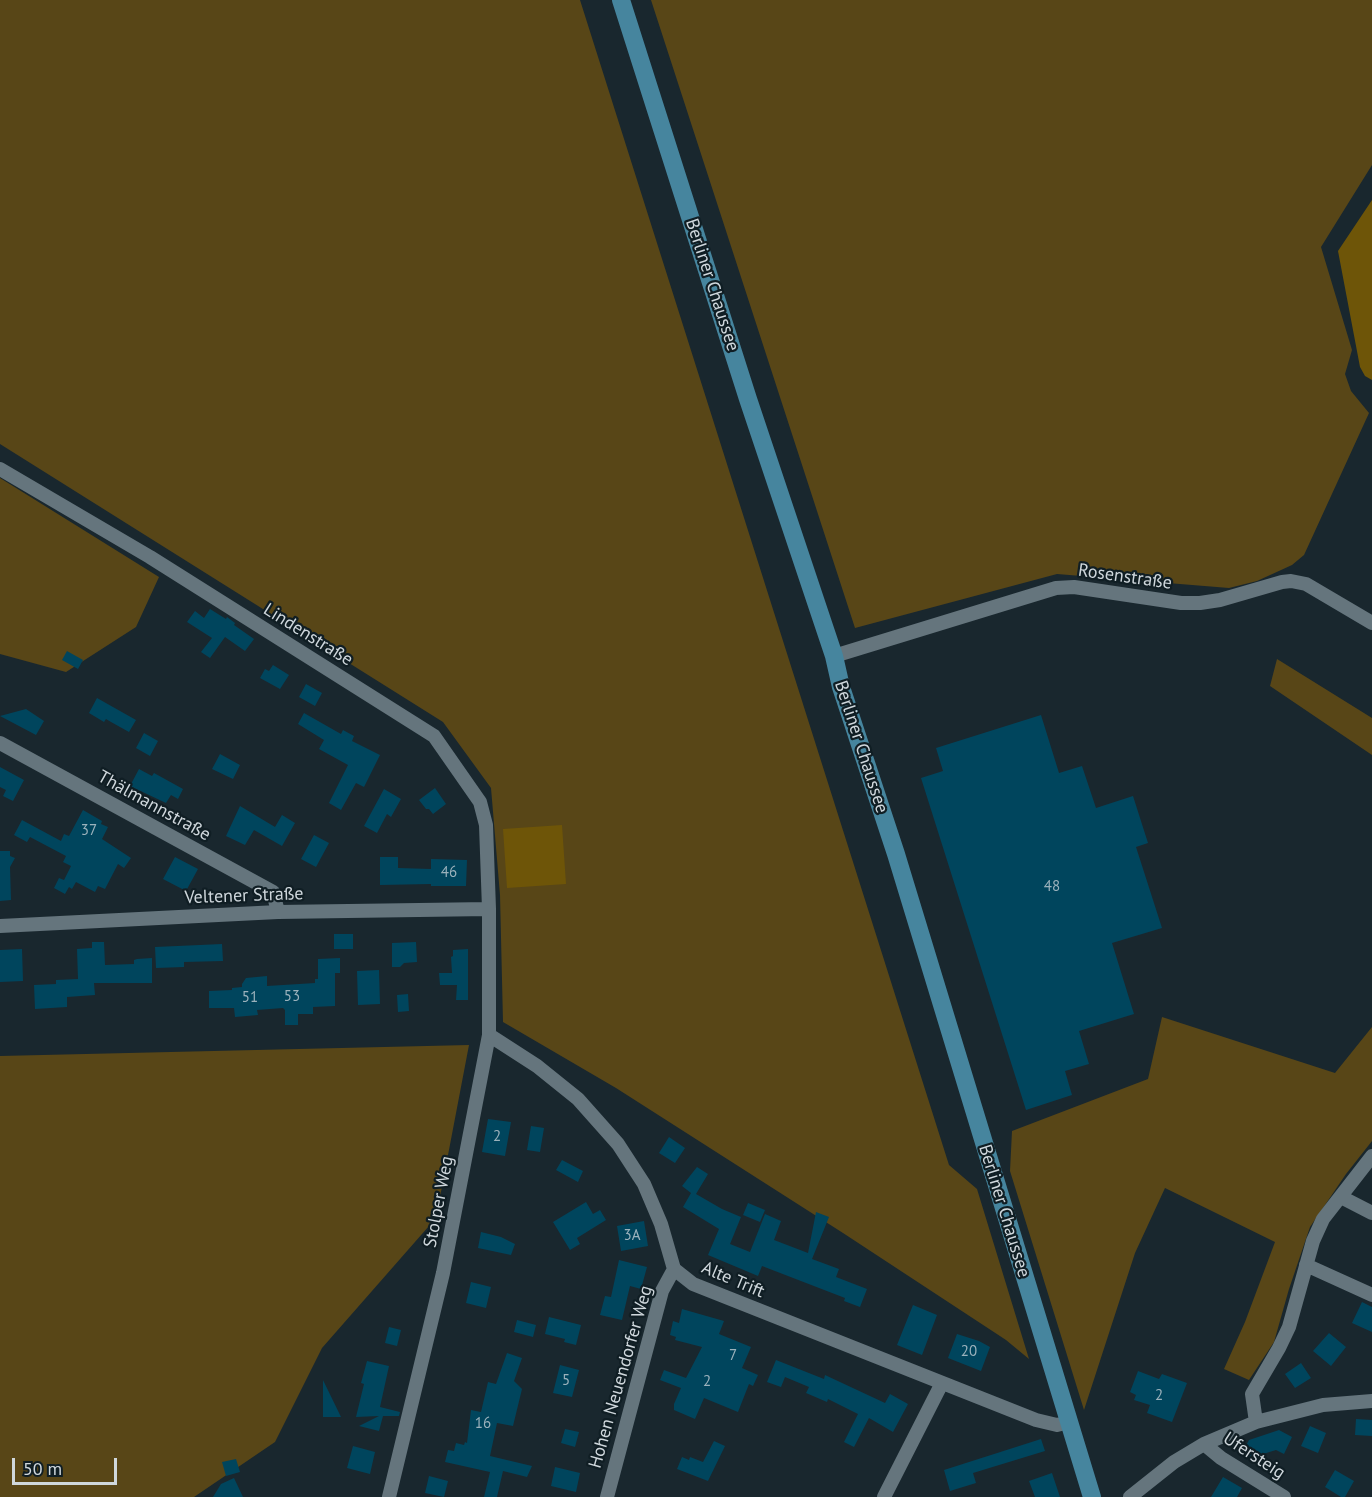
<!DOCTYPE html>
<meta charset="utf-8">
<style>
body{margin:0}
#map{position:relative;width:1372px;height:1497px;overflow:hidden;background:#19272e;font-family:"PT Sans",sans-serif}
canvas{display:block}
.scale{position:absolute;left:12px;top:1458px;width:105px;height:27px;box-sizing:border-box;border:3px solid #cfd7dc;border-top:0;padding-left:8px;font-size:18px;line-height:21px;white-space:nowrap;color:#cfd7dc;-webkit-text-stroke:4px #101e24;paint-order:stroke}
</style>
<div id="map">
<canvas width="1372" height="1497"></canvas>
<div class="scale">50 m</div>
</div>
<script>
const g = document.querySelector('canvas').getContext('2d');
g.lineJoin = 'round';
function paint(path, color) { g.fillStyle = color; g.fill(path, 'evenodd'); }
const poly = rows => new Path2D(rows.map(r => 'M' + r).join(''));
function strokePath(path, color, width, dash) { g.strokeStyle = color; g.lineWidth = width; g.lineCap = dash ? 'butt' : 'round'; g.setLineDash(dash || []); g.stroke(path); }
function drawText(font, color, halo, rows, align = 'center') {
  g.font = font + ' "PT Sans",sans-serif'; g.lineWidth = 4.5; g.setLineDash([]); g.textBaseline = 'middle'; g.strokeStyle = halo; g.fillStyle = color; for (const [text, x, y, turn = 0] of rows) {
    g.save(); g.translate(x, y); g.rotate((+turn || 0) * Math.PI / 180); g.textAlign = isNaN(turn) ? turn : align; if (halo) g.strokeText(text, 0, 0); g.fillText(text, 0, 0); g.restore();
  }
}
paint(poly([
 [0,0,580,0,949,1165,977,1189,1029,1359,1006,1340,843,1233,616,1088,503,1022,500,895,491,788,443,722,0,444],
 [651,0,1372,0,1372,165,1321,247,1352,350,1345,374,1351,391,1369,413,1304,555,1292,565,1257,581,1229,588,1057,574,855,628],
 [0,478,159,577,136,627,66,672,0,654],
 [1277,659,1372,718,1372,755,1270,686],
 [1162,1017,1335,1073,1372,1027,1372,1141,1346,1174,1310,1227,1289,1289,1274,1342,1249,1380,1224,1369,1245,1322,1275,1242,1165,1188,1135,1253,1084,1410,1010,1171,1012,1131,1148,1079],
 [469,1045,436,1218,322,1348,275,1442,194,1497,0,1497,0,1056]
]), '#584617');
paint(poly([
 [1372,200,1372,380,1365,376,1360,367,1338,251],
 [562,825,566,884,507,888,503,829]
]), '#6e5508');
paint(poly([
 [210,609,226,619,227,617,235,623,234,625,254,639,245,651,225,637,210,658,201,652,212,638,187,622,195,611,204,618],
 [67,651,83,660,78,669,62,660],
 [273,665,289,675,280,689,260,678,265,669,269,671],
 [306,684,322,693,315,706,299,697],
 [97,698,136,720,129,732,111,722,106,719,104,722,89,713],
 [26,709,44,721,36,735,0,716],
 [304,713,341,734,343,730,354,736,352,741,380,755,364,787,356,783,341,810,329,803,348,765,319,749,324,740,298,724],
 [1041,715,1059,773,1082,766,1096,808,1133,796,1148,843,1136,847,1162,928,1112,943,1134,1014,1079,1031,1089,1064,1065,1071,1072,1095,1026,1110,921,778,943,771,936,748],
 [144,733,158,741,150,756,136,748],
 [220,754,240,765,233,779,212,769],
 [0,767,24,780,13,801,3,796,6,790,0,787],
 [139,769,152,776,154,773,183,789,178,799,171,795,166,803,130,786],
 [435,788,446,804,433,814,429,809,426,809,419,800],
 [384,789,401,799,391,817,387,814,377,833,364,826],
 [240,806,275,827,282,815,295,823,282,846,254,830,245,845,226,836],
 [83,810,102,821,101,824,108,827,102,839,131,858,124,868,118,864,105,889,98,886,95,892,76,882,72,889,69,887,65,894,54,888,59,878,64,880,71,866,63,862,66,856,30,837,27,842,14,835,22,820,61,841,64,834,69,836],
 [314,835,329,843,316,867,301,859],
 [0,851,10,851,10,856,15,858,10,867,11,900,0,901],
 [175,857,198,869,186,891,163,879],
 [380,857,398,857,398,868,431,869,431,859,467,860,466,886,431,886,431,884,380,885],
 [334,934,353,934,353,949,334,949],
 [92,942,104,942,105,965,134,964,134,960,137,959,152,958,152,983,94,983,95,995,67,997,67,1007,35,1009,34,985,56,984,56,980,78,979,77,949,92,948],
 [416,942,417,962,404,963,400,967,392,967,392,943],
 [222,944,223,961,184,962,184,967,156,968,155,947],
 [22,949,23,981,0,982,0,950],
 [468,949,468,1000,456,1000,457,985,440,985,439,973,452,973,451,957,453,956,453,950],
 [340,958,340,973,335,973,335,1006,313,1007,313,1014,298,1014,298,1025,285,1025,285,1010,283,1008,257,1010,258,1015,235,1017,234,1008,209,1008,209,991,232,990,232,988,242,987,242,984,246,978,267,976,267,986,315,983,315,979,318,979,318,959],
 [379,970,380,1004,358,1005,357,971],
 [408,994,409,1011,398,1012,397,995],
 [488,1119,511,1122,505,1156,482,1152],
 [531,1126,544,1128,540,1152,527,1150],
 [669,1137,685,1148,675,1163,659,1153],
 [562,1160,583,1171,578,1182,556,1170],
 [697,1167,708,1174,696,1194,722,1209,741,1217,730,1244,750,1252,765,1214,781,1221,774,1240,808,1253,816,1212,829,1217,812,1259,839,1269,836,1277,867,1289,860,1307,844,1301,845,1298,762,1266,758,1276,708,1255,719,1229,683,1207,691,1193,682,1186],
 [586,1202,593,1214,600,1210,606,1220,577,1238,580,1244,570,1250,553,1222],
 [748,1203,765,1210,760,1222,743,1215],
 [644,1221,648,1246,621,1251,617,1226],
 [481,1232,501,1237,515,1244,511,1255,478,1248],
 [619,1260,647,1267,641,1289,630,1286,622,1320,600,1315,605,1296,611,1297],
 [471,1282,491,1287,486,1308,466,1303],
 [1362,1302,1372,1307,1372,1332,1352,1323],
 [913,1305,937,1315,922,1355,897,1345],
 [682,1309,724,1321,719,1334,751,1347,742,1368,758,1375,753,1386,749,1384,738,1412,704,1398,695,1419,674,1410,674,1404,681,1388,660,1380,664,1370,686,1378,702,1347,675,1340,676,1337,670,1335,673,1321,679,1323],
 [549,1317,581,1325,576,1345,564,1342,565,1339,545,1334],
 [517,1320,536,1325,533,1337,514,1332],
 [389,1327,401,1330,397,1346,385,1343],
 [1329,1333,1346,1347,1331,1366,1313,1351],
 [957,1334,979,1341,990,1347,981,1371,948,1358],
 [507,1353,522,1358,514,1381,522,1389,513,1426,497,1423,490,1456,532,1466,527,1477,503,1471,497,1497,484,1497,490,1472,445,1462,448,1450,454,1451,456,1443,464,1445,465,1442,467,1443,471,1410,481,1412,488,1382,496,1384],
 [776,1360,824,1379,825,1375,885,1403,890,1394,908,1404,893,1432,869,1418,854,1447,844,1442,858,1414,828,1399,827,1402,806,1393,809,1387,785,1377,781,1387,767,1382],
 [367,1361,389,1366,380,1407,400,1412,399,1416,383,1416,379,1431,359,1426,379,1416,356,1417,364,1384,361,1383],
 [1301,1363,1311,1378,1295,1388,1285,1374],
 [560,1365,579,1370,572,1397,553,1393],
 [1138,1371,1159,1379,1162,1374,1187,1383,1172,1422,1147,1413,1150,1405,1134,1400,1136,1395,1130,1392],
 [323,1380,341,1417,323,1417],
 [1356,1419,1372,1420,1372,1436,1355,1435],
 [1310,1426,1326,1433,1318,1453,1301,1446],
 [565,1429,579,1432,575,1447,561,1443],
 [1279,1430,1292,1437,1284,1454,1276,1450,1263,1454,1259,1462,1242,1453,1249,1440],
 [1041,1439,1045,1451,973,1473,976,1483,950,1491,944,1470],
 [714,1441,725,1446,708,1481,677,1469,682,1457,689,1460,690,1457,703,1462],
 [353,1446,375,1452,370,1474,347,1468],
 [236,1459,240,1472,226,1476,222,1462],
 [555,1467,580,1473,576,1492,551,1486],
 [1335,1470,1354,1481,1345,1497,1341,1497,1325,1487],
 [1052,1473,1060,1497,1035,1497,1029,1481],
 [429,1476,448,1481,444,1497,425,1493],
 [1223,1477,1242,1488,1237,1497,1211,1497],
 [234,1478,243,1497,213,1497,221,1484]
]), '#00455d');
strokePath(poly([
 [0,469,150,557,434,736,480,802,486,825,489,909,489,1035,443,1273,389,1497],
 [834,656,1056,588,1074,587,1181,603,1200,603,1220,600,1282,582,1291,581,1306,584,1372,623],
 [0,743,273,892,278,912],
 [0,926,278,912,489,909],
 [489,1035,537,1066,578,1099,618,1144,644,1184,661,1224,674,1269,693,1284,1036,1420,1057,1425,1069,1422],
 [1341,1197,1372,1213],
 [1306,1265,1372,1295],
 [1256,1422,1252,1394,1279,1348,1289,1327,1313,1241,1323,1219,1372,1156],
 [1204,1444,1221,1458,1284,1497],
 [607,1497,662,1291,674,1269],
 [884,1497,942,1383],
 [1130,1497,1174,1462,1204,1444,1256,1422,1323,1405,1372,1401]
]), '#65757d', 14);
strokePath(poly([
 [621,0,748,399,834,656,841,687,896,854,1092,1497]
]), '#46859e', 18);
drawText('15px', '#9bb2bc', null, [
 ["37",89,831],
 ["46",449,873],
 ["48",1052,887],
 ["53",292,997],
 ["51",250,998],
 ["2",497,1137],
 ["3A",632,1236],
 ["20",969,1352],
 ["7",733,1356],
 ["5",566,1381],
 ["2",707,1382],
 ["2",1159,1396],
 ["16",483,1424]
]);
drawText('18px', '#cfd7dc', '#101e24', [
 ["Berliner Chaussee",712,285,72],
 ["Rosenstraße",1125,577,8],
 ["Lindenstraße",308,635,32],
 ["Berliner Chaussee",861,747,72],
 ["Thälmannstraße",154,806,29],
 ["Veltener Straße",244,896,-2],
 ["Stolper Weg",439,1202,-79],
 ["Berliner Chaussee",1004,1211,73],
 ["Alte Trift",733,1280,23],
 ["Hohen Neuendorfer Weg",621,1377,-74],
 ["Ufersteig",1254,1456,33]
]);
</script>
